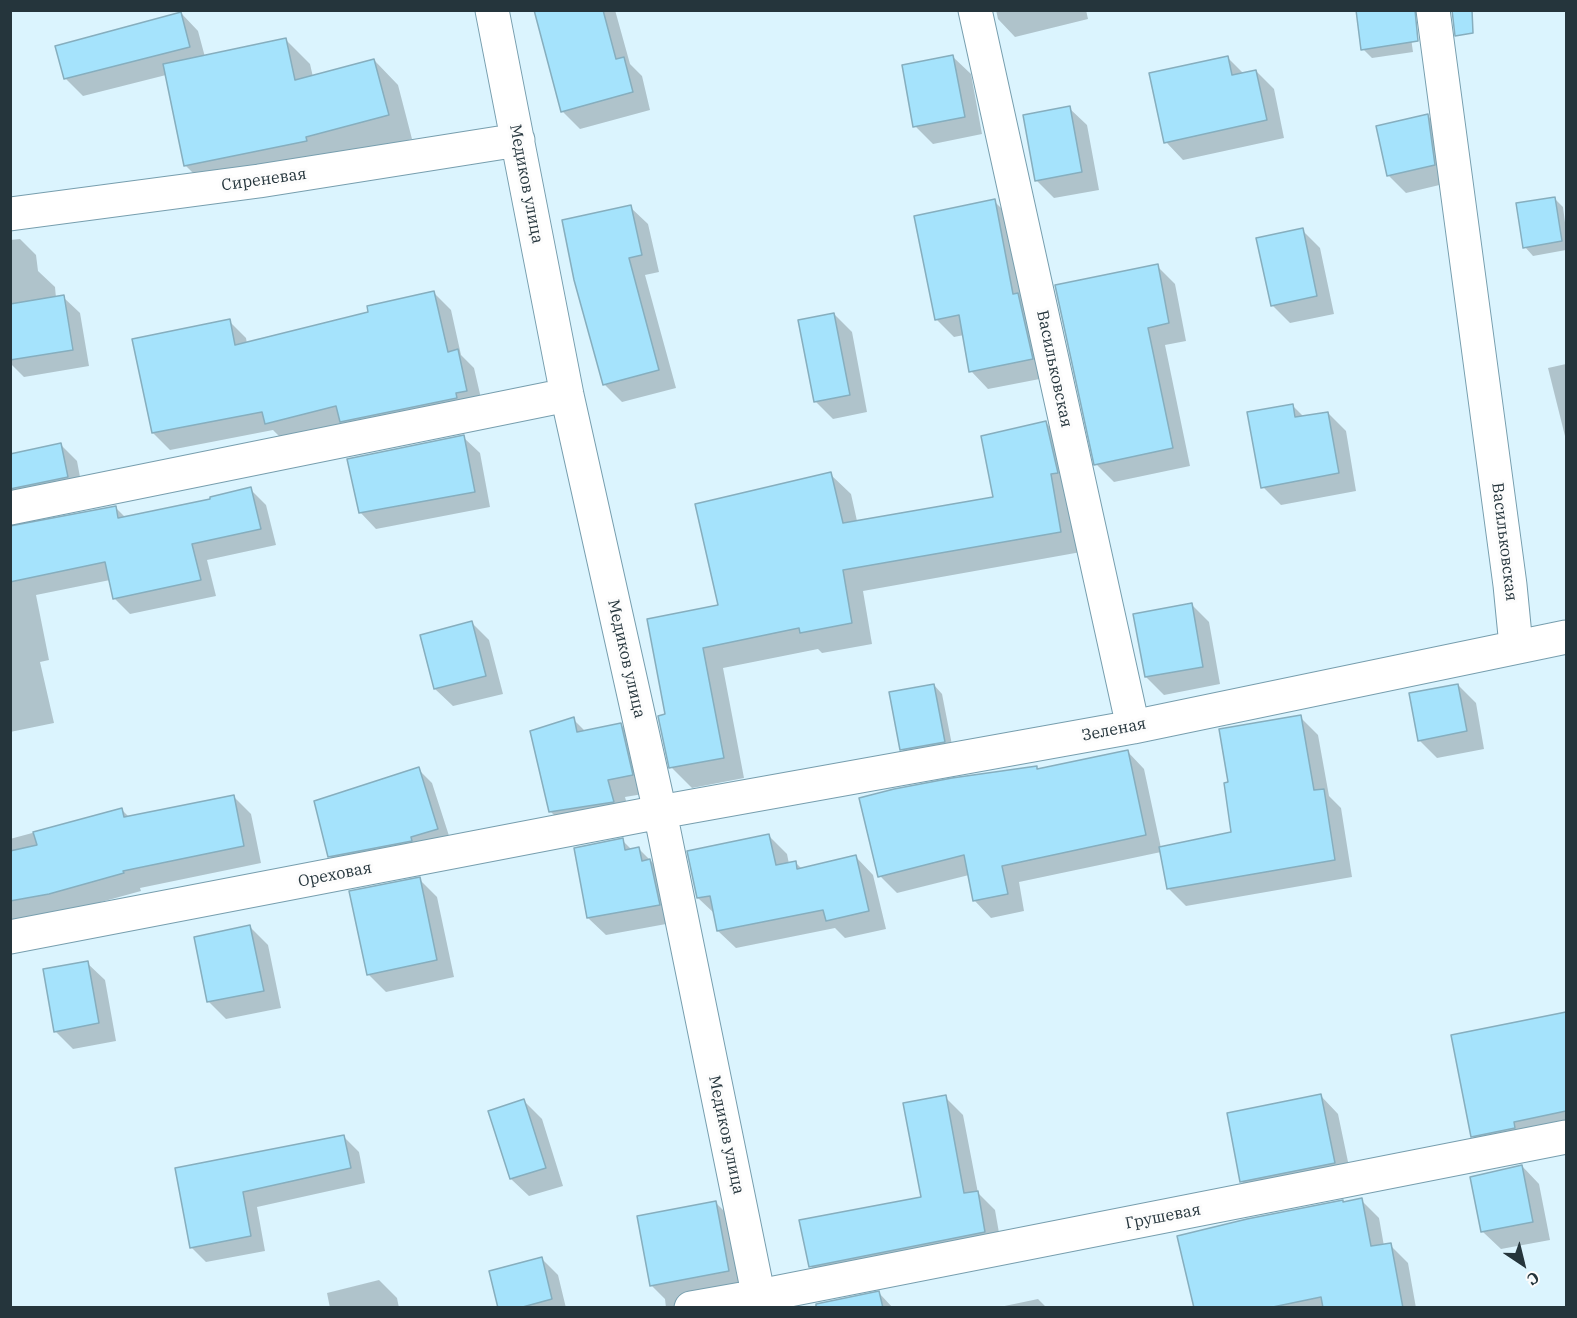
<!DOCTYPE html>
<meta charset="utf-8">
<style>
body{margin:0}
#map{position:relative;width:1577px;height:1318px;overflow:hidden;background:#dbf4fe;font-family:"IBM Plex Serif",serif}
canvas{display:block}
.frame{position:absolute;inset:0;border:12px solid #25353c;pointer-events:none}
.north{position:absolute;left:1493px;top:1234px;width:60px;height:60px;-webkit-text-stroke:4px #fcfcfc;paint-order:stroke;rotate:145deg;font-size:16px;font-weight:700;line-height:24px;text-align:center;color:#25353c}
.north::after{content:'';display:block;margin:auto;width:21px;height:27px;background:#25353c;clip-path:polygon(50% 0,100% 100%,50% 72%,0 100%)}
</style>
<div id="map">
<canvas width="1577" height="1318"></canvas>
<div class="frame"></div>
<div class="north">С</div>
</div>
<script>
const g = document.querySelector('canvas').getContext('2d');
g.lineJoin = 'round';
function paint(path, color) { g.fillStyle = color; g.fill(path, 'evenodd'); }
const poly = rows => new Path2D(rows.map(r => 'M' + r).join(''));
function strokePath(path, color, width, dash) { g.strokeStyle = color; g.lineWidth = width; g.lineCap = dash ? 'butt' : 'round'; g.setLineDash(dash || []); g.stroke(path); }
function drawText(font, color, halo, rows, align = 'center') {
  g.font = font + ' "IBM Plex Serif",serif'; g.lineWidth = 6; g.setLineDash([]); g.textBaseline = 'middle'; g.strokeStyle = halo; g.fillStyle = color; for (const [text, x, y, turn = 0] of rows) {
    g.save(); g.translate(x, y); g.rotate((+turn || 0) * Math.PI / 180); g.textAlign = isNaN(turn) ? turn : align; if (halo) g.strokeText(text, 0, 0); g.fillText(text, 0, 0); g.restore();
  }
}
paint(poly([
 [535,10,615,10,630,64,642,76,650,110,580,129,562,111],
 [996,10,1086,10,1088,19,1015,37,998,19],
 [1407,10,1413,52,1372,58,1363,49],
 [181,13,198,31,205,57,286,40,310,64,313,77,374,60,398,85,412,139,330,162,209,189,185,165,166,75,83,96,65,78],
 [953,57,971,74,982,134,933,144,915,126],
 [1227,57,1244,74,1256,71,1274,89,1284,138,1183,160,1166,142],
 [1069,108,1087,125,1099,190,1054,198,1036,180],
 [1428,116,1445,133,1452,182,1406,193,1388,175],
 [1554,198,1563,207,1566,230,1566,250,1533,256,1525,247],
 [994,201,1012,219,1050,377,988,389,971,371,964,335,954,337,936,319],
 [630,207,648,224,659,272,645,275,676,388,622,402,604,384],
 [1302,230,1320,248,1334,314,1290,323,1272,305],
 [20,239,36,255,38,271,55,287,56,298,63,297,80,313,89,366,24,377,10,363,10,240],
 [1157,266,1175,284,1186,341,1165,345,1190,466,1114,482,1096,464],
 [434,293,451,310,461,355,474,368,483,407,283,440,273,430,170,450,153,433,229,321,246,338,247,344,370,313],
 [834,314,852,332,867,412,833,419,815,401],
 [1566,364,1566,440,1548,368],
 [1292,405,1304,417,1328,413,1346,431,1356,491,1281,505,1263,487],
 [1046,423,1067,444,1081,552,863,591,872,644,822,653,818,649,723,668,744,778,692,788,671,767,667,716,720,606,830,474,851,494,857,521,995,498],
 [463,437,480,453,490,507,376,529,360,512],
 [61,445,77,461,83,493,10,514,10,456],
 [250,489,266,505,276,545,207,560,216,596,130,614,114,598,110,580,36,595,49,660,40,662,54,723,10,732,10,528,115,507,126,518,212,500],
 [1191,604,1209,622,1220,684,1164,695,1146,677],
 [472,623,489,640,503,694,453,706,435,689],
 [934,685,942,694,953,750,910,758,901,749],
 [1458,685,1476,703,1484,749,1437,758,1419,740],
 [1300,717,1318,735,1329,796,1341,808,1352,877,1186,906,1168,888,1161,852,1019,882,1024,911,991,918,974,900,969,875,897,893,880,876,1036,768,1039,770,1127,751,1144,769,1161,848,1233,834],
 [573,719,586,732,620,724,638,742,649,793,625,797,631,819,568,829,550,811],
 [418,769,432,783,451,842,343,870,329,856],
 [233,796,251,814,261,863,140,888,141,891,68,911,10,923,10,839,121,809,129,817],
 [769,836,787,854,789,864,795,862,802,869,856,857,873,875,886,929,845,938,835,928,736,948,718,931,715,914,698,898],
 [622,840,632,850,639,849,657,867,677,922,606,935,588,918],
 [419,879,437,897,454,977,386,992,368,974],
 [250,927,268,945,281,1008,226,1019,208,1001],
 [87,963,105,980,116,1041,73,1049,55,1031],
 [1566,1013,1566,1138,1494,1158,1472,1136,1452,1036],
 [1321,1096,1338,1114,1352,1181,1259,1199,1241,1181],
 [945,1097,963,1115,978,1193,995,1210,1002,1250,828,1284,810,1266,923,1198],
 [524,1101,542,1119,563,1186,529,1196,511,1179,490,1112],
 [344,1137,359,1152,365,1183,257,1207,265,1251,206,1262,191,1247,177,1169],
 [1522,1166,1539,1184,1550,1240,1501,1249,1483,1232,1479,1175],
 [1361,1200,1379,1218,1384,1246,1390,1245,1408,1263,1416,1308,1195,1308,1344,1203],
 [715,1202,733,1220,748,1299,704,1308,666,1308,665,1299,652,1286,639,1217],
 [542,1259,558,1275,566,1308,499,1308],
 [379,1280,397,1298,399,1308,330,1308,327,1293],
 [879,1293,893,1308,805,1308],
 [1038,1299,1047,1308,995,1308]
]), '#0003');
const building = poly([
 [534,10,603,10,616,59,624,57,633,92,561,112,534,10],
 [1356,10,1415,10,1418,41,1361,50,1356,10],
 [1452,10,1472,10,1473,33,1455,36,1452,10],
 [181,12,190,47,64,79,55,46,181,12],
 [286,38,295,80,374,59,389,115,306,137,307,141,184,166,163,64,286,38],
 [953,55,965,117,913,127,902,65,953,55],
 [1228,56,1232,75,1256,70,1267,120,1164,143,1149,73,1228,56],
 [1070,106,1082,172,1035,181,1023,115,1070,106],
 [1428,114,1435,165,1387,176,1376,126,1428,114],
 [1555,197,1562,241,1523,248,1516,203,1555,197],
 [995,199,1013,294,1018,293,1033,359,969,372,959,315,935,320,914,216,995,199],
 [631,205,642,255,629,258,659,370,603,385,574,280,562,220,631,205],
 [1303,228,1317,296,1271,306,1256,238,1303,228],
 [1158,264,1169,323,1148,328,1173,448,1094,465,1055,285,1158,264],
 [434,291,448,352,458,349,467,391,456,393,457,398,340,422,336,406,265,424,262,412,152,433,132,339,230,319,235,345,368,312,367,306,434,291],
 [64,295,73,350,10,360,10,304,64,295],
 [834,313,850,395,814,402,798,320,834,313],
 [1293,404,1295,417,1328,412,1339,473,1261,488,1247,412,1293,404],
 [1046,421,1058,473,1051,474,1061,532,843,570,852,623,800,633,799,628,703,648,724,758,669,768,658,716,665,714,647,619,718,605,695,504,831,472,843,523,993,497,981,436,1046,421],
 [464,435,475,492,359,513,347,459,464,435],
 [61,443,68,477,10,489,10,454,61,443],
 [251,487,261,529,192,544,201,580,113,599,105,562,10,582,10,526,116,506,118,518,210,499,210,497,251,487],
 [1192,603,1203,667,1145,677,1133,614,1192,603],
 [472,621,486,676,434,689,420,635,472,621],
 [934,684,945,742,900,750,889,692,934,684],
 [1458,684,1467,731,1418,741,1409,693,1458,684],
 [1301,715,1314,790,1324,789,1335,860,1167,889,1159,847,1231,832,1224,783,1228,782,1219,729,1301,715],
 [574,717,577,732,621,723,633,775,608,780,614,802,549,812,530,731,574,717],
 [1128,750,1146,835,1002,866,1008,894,973,901,964,855,878,877,859,798,894,789,952,778,1037,766,1037,769,1128,750],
 [419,767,438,829,411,837,412,841,328,857,314,801,419,767],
 [234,795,244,846,123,871,124,873,49,894,10,901,10,851,37,845,33,832,122,808,124,817,234,795],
 [769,834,776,865,796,861,797,869,856,855,869,911,826,921,823,910,717,931,710,896,697,898,687,851,769,834],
 [623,838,625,850,639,847,642,861,650,859,660,905,587,918,574,848,623,838],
 [420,877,437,960,367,975,349,891,420,877],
 [250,925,264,991,207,1002,194,937,250,925],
 [88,961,99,1023,54,1032,43,969,88,961],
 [1566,1012,1566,1111,1514,1122,1515,1128,1471,1137,1451,1035,1566,1012],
 [1321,1094,1335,1163,1240,1182,1227,1113,1321,1094],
 [946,1095,964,1193,978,1191,985,1232,809,1267,799,1220,921,1197,903,1103,946,1095],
 [524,1099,546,1168,510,1179,488,1111,524,1099],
 [344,1135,351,1168,243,1192,251,1236,190,1248,175,1168,344,1135],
 [1522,1165,1533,1222,1481,1232,1470,1177,1522,1165],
 [1362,1198,1371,1246,1391,1243,1403,1308,1323,1308,1321,1297,1268,1308,1194,1308,1177,1236,1247,1219,1343,1200,1343,1202,1362,1198],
 [716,1201,729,1271,650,1286,637,1216,716,1201],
 [542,1257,552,1299,519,1308,498,1308,489,1271,542,1257],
 [879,1291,883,1308,816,1308,816,1304,879,1291]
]);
paint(building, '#a5e3fc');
strokePath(building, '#86aebe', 1.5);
const minor = poly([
 [492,10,567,395,660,812,761,1308],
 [975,10,1133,727],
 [1433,10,1510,585,1516,646],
 [10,214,259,181,518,140],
 [10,508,567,395],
 [10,937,660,812,1133,727,1566,637],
 [691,1308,759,1296,1566,1137]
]);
strokePath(minor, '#779eae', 35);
strokePath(minor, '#fff', 33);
drawText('16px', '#25353c', '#fcfcfc', [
 ["Сиреневая",264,180,-8],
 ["Медиков улица",526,184,79],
 ["Васильковская",1054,369,78],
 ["Васильковская",1504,542,83],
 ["Медиков улица",626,659,77],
 ["Зеленая",1114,730,-11],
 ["Ореховая",335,875,-11],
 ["Медиков улица",726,1135,78],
 ["Грушевая",1163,1217,-11]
]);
</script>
